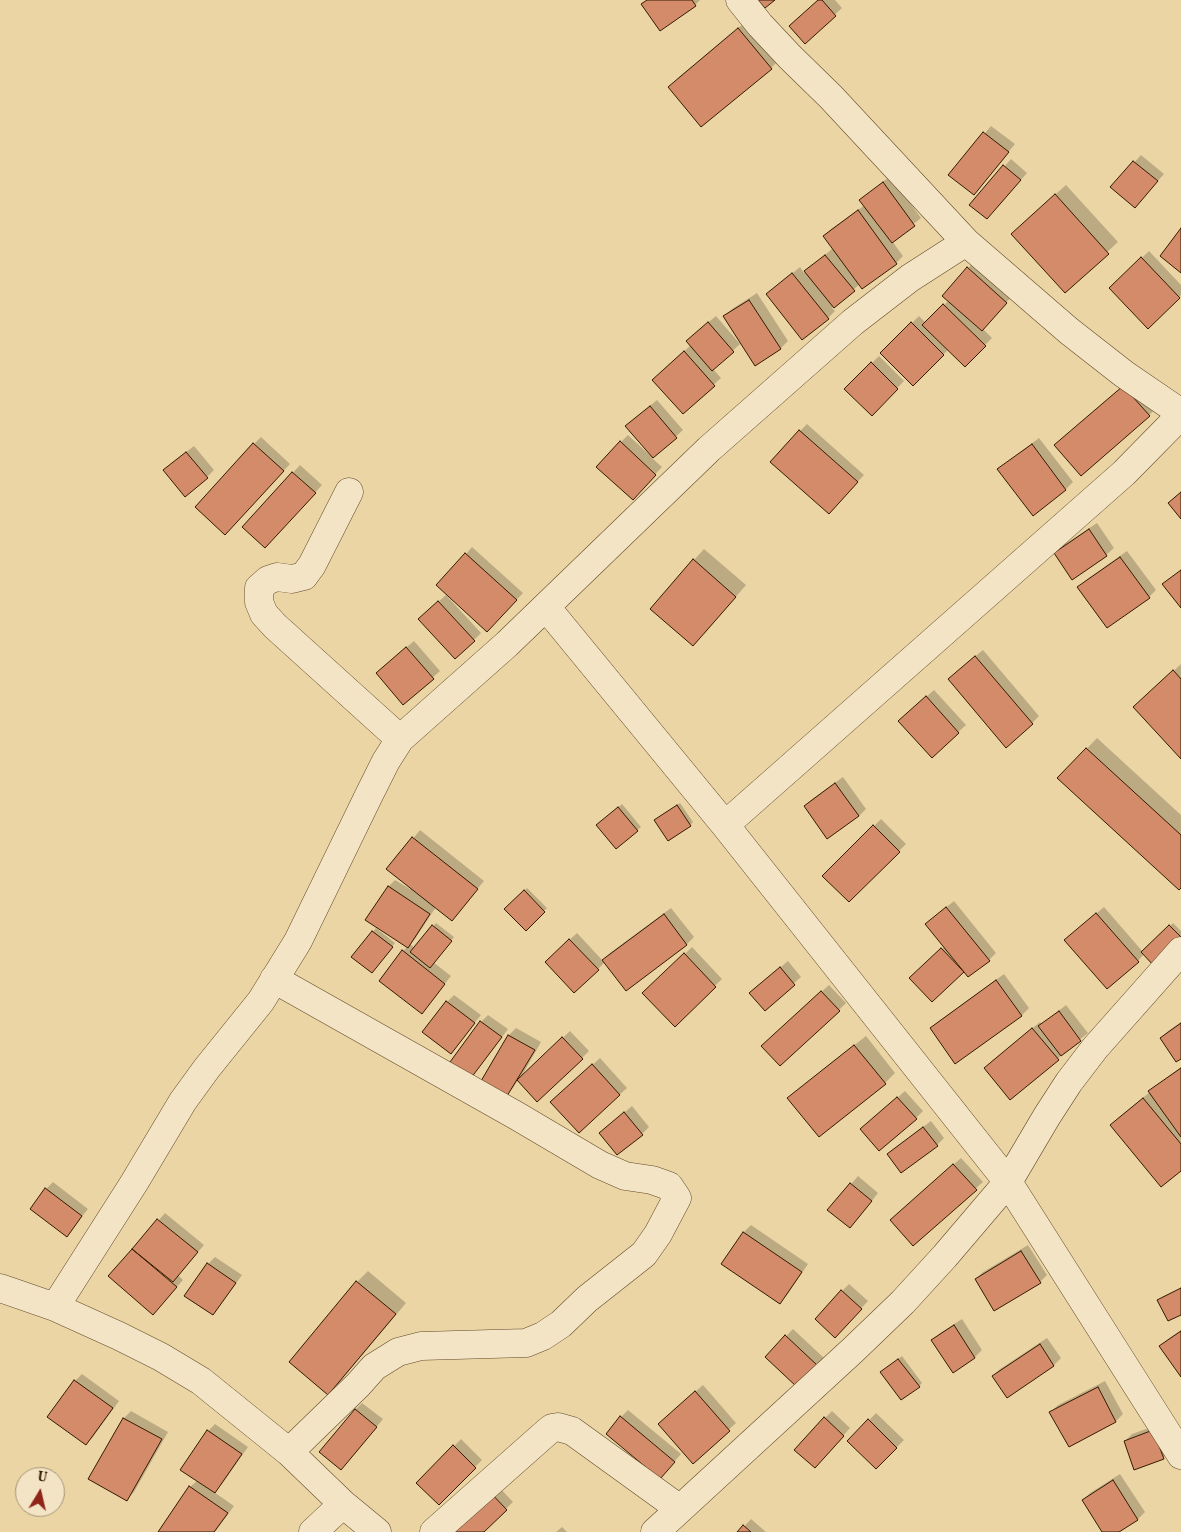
<!DOCTYPE html>
<style>
body{margin:0}
#map{position:relative;width:1181px;height:1532px;overflow:hidden;background:#ebd5a4;font-family:Vollkorn,serif}
canvas{display:block}
.north{position:absolute;left:15px;top:1467px;width:50px;height:50px;box-sizing:border-box;background:#f2e4c4;border:1px solid #a69376;border-radius:50%;rotate:9deg;font-size:14px;font-weight:700;line-height:20px;text-align:center;color:#341a00}
.north::after{content:'';display:block;margin:auto;width:18px;height:22px;background:#8f2418;clip-path:polygon(50% 0,100% 100%,50% 72%,0 100%)}
</style>
<div id="map">
<canvas width="1181" height="1532"></canvas>
<div class="north">U</div>
</div>
<script>
const g = document.querySelector('canvas').getContext('2d');
g.lineJoin = 'round';
function paint(path, color) { g.fillStyle = color; g.fill(path, 'evenodd'); }
const poly = rows => new Path2D(rows.map(r => 'M' + r).join(''));
function strokePath(path, color, width, dash) { g.strokeStyle = color; g.lineWidth = width; g.lineCap = dash ? 'butt' : 'round'; g.setLineDash(dash || []); g.stroke(path); }
paint(poly([
 [647,0,700,0,695,5,660,29],
 [819,0,835,0,842,8,805,42],
 [749,19,781,58,771,68,669,87,680,76],
 [991,126,1015,144,980,187,950,175],
 [1141,155,1164,174,1142,199,1112,187],
 [1011,159,1027,173,994,211,971,205],
 [890,176,921,218,892,241,903,256,896,263,860,284,832,308,835,311,828,318,767,294,800,267,804,273,833,248,824,236,831,229,865,205,861,200],
 [1066,185,1118,242,1065,291,1023,223],
 [1149,251,1181,285,1181,295,1148,327,1111,288],
 [975,261,1013,295,983,329,992,338,965,365,949,349,913,384,882,353,919,316,926,323,949,300,968,268],
 [757,293,788,341,781,348,756,364,725,316,732,309],
 [716,316,740,344,713,369,721,378,683,413,660,373,691,345,694,334],
 [879,356,904,381,872,414,846,389],
 [1135,376,1160,405,1149,415,1066,435],
 [657,400,683,430,652,458,662,467,633,498,621,442,628,435,652,457,653,456,634,419],
 [807,424,864,475,835,506,800,431],
 [261,437,290,464,232,526,254,444],
 [1039,438,1073,482,1066,489,999,470,1006,463],
 [194,446,214,470,207,477,172,463],
 [300,465,322,485,272,540,244,527],
 [1097,523,1114,548,1106,555,1055,553,1062,546],
 [472,547,523,593,494,624,466,554],
 [704,549,746,585,704,634,694,560],
 [1127,551,1156,590,1149,597,1079,587,1086,580],
 [446,595,481,633,474,640,427,612],
 [414,641,440,671,403,704,384,666],
 [983,650,1039,716,1032,723,956,672],
 [1181,664,1181,757,1146,697],
 [934,690,966,725,932,756,907,714],
 [1097,738,1181,815,1181,886,1059,778],
 [843,777,866,809,859,816,805,806,812,799],
 [680,803,693,822,690,825,659,817],
 [622,804,641,827,617,847,601,822],
 [881,819,906,844,849,901,824,876],
 [420,830,484,881,452,920,436,907,415,939,410,944,415,948,436,923,454,937,433,962,451,976,422,1012,403,951,408,946,388,887,395,880,410,889,412,888,388,869],
 [527,888,547,908,526,929,506,909],
 [954,901,996,953,989,960,964,970,932,1000,911,978,945,946,934,917],
 [1104,907,1143,952,1173,923,1181,931,1181,939,1144,954,1138,961,1073,933],
 [671,908,694,937,687,944,626,990,605,962,598,969,553,955,577,933,603,961,610,953],
 [376,928,395,943,375,968,353,956],
 [692,947,722,979,675,1025,644,993],
 [788,961,801,977,765,1009,758,986],
 [1004,974,1029,1008,1022,1015,956,1062,932,1028,939,1021],
 [829,985,846,1003,839,1010,770,1039],
 [454,995,481,1015,451,1052,447,1002],
 [1066,1005,1088,1033,1064,1052,1058,1059,992,1061,1040,1022,1042,1024],
 [488,1015,508,1029,478,1069,471,1076,481,1022],
 [1181,1022,1181,1058,1161,1038,1168,1031],
 [516,1028,541,1042,520,1079,570,1031,589,1051,582,1058,518,1080,513,1088,506,1095,482,1081,509,1035],
 [866,1036,895,1073,885,1083,789,1098,800,1088],
 [600,1058,627,1088,579,1131,559,1095],
 [1181,1067,1181,1169,1118,1118,1150,1092,1157,1085],
 [905,1091,923,1111,916,1118,862,1129],
 [632,1106,649,1127,642,1134,608,1126],
 [931,1121,944,1138,937,1145,889,1154,896,1147],
 [961,1158,983,1182,913,1244,899,1213],
 [858,1176,878,1193,857,1220,829,1210],
 [53,1182,88,1209,67,1235,46,1189],
 [165,1213,204,1245,178,1275,183,1280,160,1306,110,1276],
 [751,1225,808,1264,787,1295,780,1302,723,1264,744,1232],
 [1028,1245,1047,1275,1040,1282,976,1279,983,1272],
 [215,1257,242,1275,219,1307,212,1314,186,1296,208,1264],
 [368,1271,406,1303,339,1383,328,1393,290,1362,357,1282],
 [849,1284,868,1301,842,1329,842,1291],
 [1181,1288,1181,1314,1159,1300,1162,1297],
 [962,1319,982,1350,975,1357,953,1371,933,1340,940,1333],
 [793,1329,824,1358,805,1379,766,1357],
 [1181,1330,1181,1375,1161,1346,1168,1339],
 [1047,1338,1061,1358,1054,1365,1007,1396,993,1376,1000,1369],
 [902,1356,922,1383,919,1386,885,1369],
 [82,1374,119,1401,93,1437,86,1444,75,1381],
 [1105,1381,1123,1414,1116,1421,1069,1446,1051,1412,1058,1405],
 [703,1385,736,1423,693,1462,666,1417],
 [362,1403,383,1419,348,1462,355,1410],
 [628,1410,681,1454,667,1470,621,1417],
 [131,1411,168,1432,134,1492,127,1499,90,1479,124,1418],
 [832,1411,850,1428,822,1460,825,1418],
 [876,1413,904,1440,876,1468,849,1441],
 [215,1424,248,1447,222,1484,214,1492,234,1506,215,1532,159,1532,190,1487,198,1480,208,1431],
 [1160,1424,1170,1451,1163,1458,1125,1441,1132,1434],
 [461,1439,482,1460,439,1503,418,1483],
 [1120,1474,1145,1512,1138,1519,1116,1532,1104,1532,1083,1500,1090,1493],
 [495,1483,513,1502,482,1532],
 [751,1519,766,1532,739,1532],
 [562,1527,567,1532,556,1532]
]), '#0003');
const building = poly([
 [647,0,692,0,696,6,660,31,641,4,647,0],
 [758,0,775,0,765,8,758,0],
 [818,0,822,0,836,16,805,44,789,26,818,0],
 [738,28,772,69,701,127,668,87,738,28],
 [983,132,1009,152,974,195,948,175,983,132],
 [1133,161,1158,181,1135,208,1110,187,1133,161],
 [1003,165,1021,180,987,219,969,205,1003,165],
 [883,182,915,226,892,243,859,200,883,182],
 [1055,194,1109,254,1065,293,1011,234,1055,194],
 [858,210,897,264,862,289,823,236,858,210],
 [1181,228,1181,273,1160,256,1181,228],
 [825,255,855,291,834,308,804,271,825,255],
 [1141,257,1180,298,1148,329,1109,288,1141,257],
 [967,267,1007,303,982,331,942,296,967,267],
 [792,273,829,319,802,340,766,294,792,273],
 [749,300,781,349,755,366,723,316,749,300],
 [943,304,986,346,965,367,922,325,943,304],
 [708,322,734,352,712,371,686,341,708,322],
 [911,322,944,355,913,386,880,353,911,322],
 [684,351,715,386,683,414,652,380,684,351],
 [871,362,898,389,872,416,844,389,871,362],
 [1123,386,1150,416,1081,476,1054,445,1123,386],
 [650,406,677,438,653,458,625,426,650,406],
 [799,430,858,482,829,514,770,462,799,430],
 [620,441,656,475,633,500,596,467,620,441],
 [253,443,284,471,225,535,195,507,253,443],
 [1032,444,1066,490,1033,516,997,469,1032,444],
 [186,452,208,478,185,497,163,470,186,452],
 [292,472,316,493,265,548,242,527,292,472],
 [1181,492,1181,519,1168,503,1181,492],
 [1089,529,1107,556,1072,580,1054,553,1089,529],
 [465,553,517,600,487,632,436,585,465,553],
 [1120,557,1150,598,1107,628,1077,587,1120,557],
 [693,559,736,597,693,646,650,609,693,559],
 [1181,570,1181,608,1162,584,1181,570],
 [438,601,475,641,455,659,418,619,438,601],
 [406,647,434,679,403,705,376,673,406,647],
 [975,656,1033,724,1006,748,948,679,975,656],
 [1173,670,1181,679,1181,759,1133,707,1173,670],
 [926,696,959,733,932,758,898,721,926,696],
 [1086,748,1181,835,1181,888,1179,890,1057,778,1086,748],
 [835,783,859,816,827,839,804,806,835,783],
 [677,805,691,826,668,841,654,820,677,805],
 [618,807,638,831,616,849,596,825,618,807],
 [873,825,900,852,849,902,822,876,873,825],
 [412,837,478,889,452,921,386,869,412,837],
 [388,886,430,914,408,948,365,920,388,886],
 [524,890,545,912,526,931,504,909,524,890],
 [946,907,990,961,968,977,925,924,946,907],
 [1096,913,1139,962,1107,989,1064,940,1096,913],
 [664,914,687,945,626,991,602,960,664,914],
 [432,925,452,941,430,968,410,952,432,925],
 [1169,925,1181,937,1181,941,1155,967,1141,952,1169,925],
 [372,931,393,947,372,973,351,957,372,931],
 [569,939,599,970,574,993,545,962,569,939],
 [941,948,964,972,932,1002,909,978,941,948],
 [402,950,445,984,422,1014,379,981,402,950],
 [684,953,716,987,675,1027,642,993,684,953],
 [780,967,795,985,765,1011,749,993,780,967],
 [996,980,1022,1016,955,1064,930,1028,996,980],
 [821,991,840,1011,780,1066,761,1046,821,991],
 [446,1001,475,1023,451,1054,422,1032,446,1001],
 [1059,1011,1081,1041,1061,1056,1038,1026,1059,1011],
 [480,1021,502,1037,471,1078,450,1062,480,1021],
 [1181,1023,1181,1059,1176,1062,1160,1038,1181,1023],
 [1032,1028,1059,1060,1010,1100,984,1068,1032,1028],
 [508,1035,535,1050,507,1096,481,1081,508,1035],
 [562,1037,583,1059,537,1102,517,1080,562,1037],
 [854,1045,886,1084,819,1137,787,1098,854,1045],
 [592,1064,620,1095,579,1133,550,1102,592,1064],
 [1181,1068,1181,1137,1148,1091,1181,1068],
 [897,1097,917,1119,879,1151,860,1129,897,1097],
 [1143,1098,1181,1144,1181,1171,1161,1187,1110,1125,1143,1098],
 [624,1112,643,1135,617,1155,599,1133,624,1112],
 [923,1127,938,1146,901,1173,887,1154,923,1127],
 [953,1164,977,1190,913,1246,890,1220,953,1164],
 [850,1183,872,1201,850,1228,827,1210,850,1183],
 [45,1188,82,1216,67,1237,30,1209,45,1188],
 [157,1219,198,1252,173,1282,132,1249,157,1219],
 [743,1232,802,1272,780,1304,721,1264,743,1232],
 [132,1249,177,1287,153,1315,108,1276,132,1249],
 [1021,1251,1041,1283,994,1311,975,1279,1021,1251],
 [207,1263,236,1283,213,1315,184,1296,207,1263],
 [356,1281,396,1314,328,1395,289,1362,356,1281],
 [1181,1288,1181,1315,1168,1321,1157,1300,1181,1288],
 [841,1290,862,1309,835,1338,815,1319,841,1290],
 [954,1325,975,1358,953,1373,931,1340,954,1325],
 [1181,1331,1181,1377,1159,1346,1181,1331],
 [785,1335,818,1366,798,1388,765,1357,785,1335],
 [1040,1344,1054,1366,1007,1398,992,1376,1040,1344],
 [898,1359,920,1387,901,1400,880,1372,898,1359],
 [74,1380,113,1408,86,1445,47,1417,74,1380],
 [1098,1387,1116,1422,1069,1447,1049,1412,1098,1387],
 [695,1391,730,1431,693,1464,658,1424,695,1391],
 [355,1409,377,1427,341,1470,319,1452,355,1409],
 [620,1416,675,1462,660,1479,606,1434,620,1416],
 [824,1417,844,1436,815,1468,794,1450,824,1417],
 [123,1418,162,1439,127,1501,88,1479,123,1418],
 [868,1419,897,1448,876,1469,847,1441,868,1419],
 [207,1430,242,1454,215,1493,180,1470,207,1430],
 [1153,1430,1164,1459,1134,1470,1124,1441,1153,1430],
 [453,1445,476,1468,439,1505,416,1483,453,1445],
 [1113,1480,1138,1520,1119,1532,1102,1532,1082,1500,1113,1480],
 [189,1486,228,1513,214,1532,158,1532,189,1486],
 [487,1489,507,1510,484,1532,448,1532,487,1489],
 [743,1525,751,1532,737,1532,743,1525]
]);
paint(building, '#d48b6a');
strokePath(building, '#341a00', 1);
const street = poly([
 [740,0,760,25,790,57,831,97,966,242,1069,331,1124,374,1181,413],
 [349,492,312,565,304,576,292,579,277,577,268,580,259,588,259,602,264,614,275,626,400,739],
 [546,607,725,825,1008,1182,1181,1455],
 [725,825,1124,473,1181,415],
 [274,979,517,1116,600,1165,625,1176,652,1180,669,1186,677,1198,658,1234,644,1254,587,1299,561,1324,543,1336,526,1343,421,1346,398,1352,374,1367,358,1385,289,1452],
 [0,1288,55,1307,119,1336,161,1357,201,1381,289,1452,343,1504,377,1532],
 [55,1307,134,1183,183,1101,207,1068,261,1001,298,941,369,795,386,761,400,739,507,644,709,449,853,322,910,278,966,242],
 [313,1532,343,1504],
 [434,1532,547,1432,552,1428,558,1427,572,1431,680,1509],
 [655,1532,853,1350,903,1302,945,1256,1008,1182,1047,1116,1069,1082,1095,1048,1181,951]
]);
strokePath(street, '#624929', 29);
strokePath(street, '#f2e4c4', 28);
</script>
